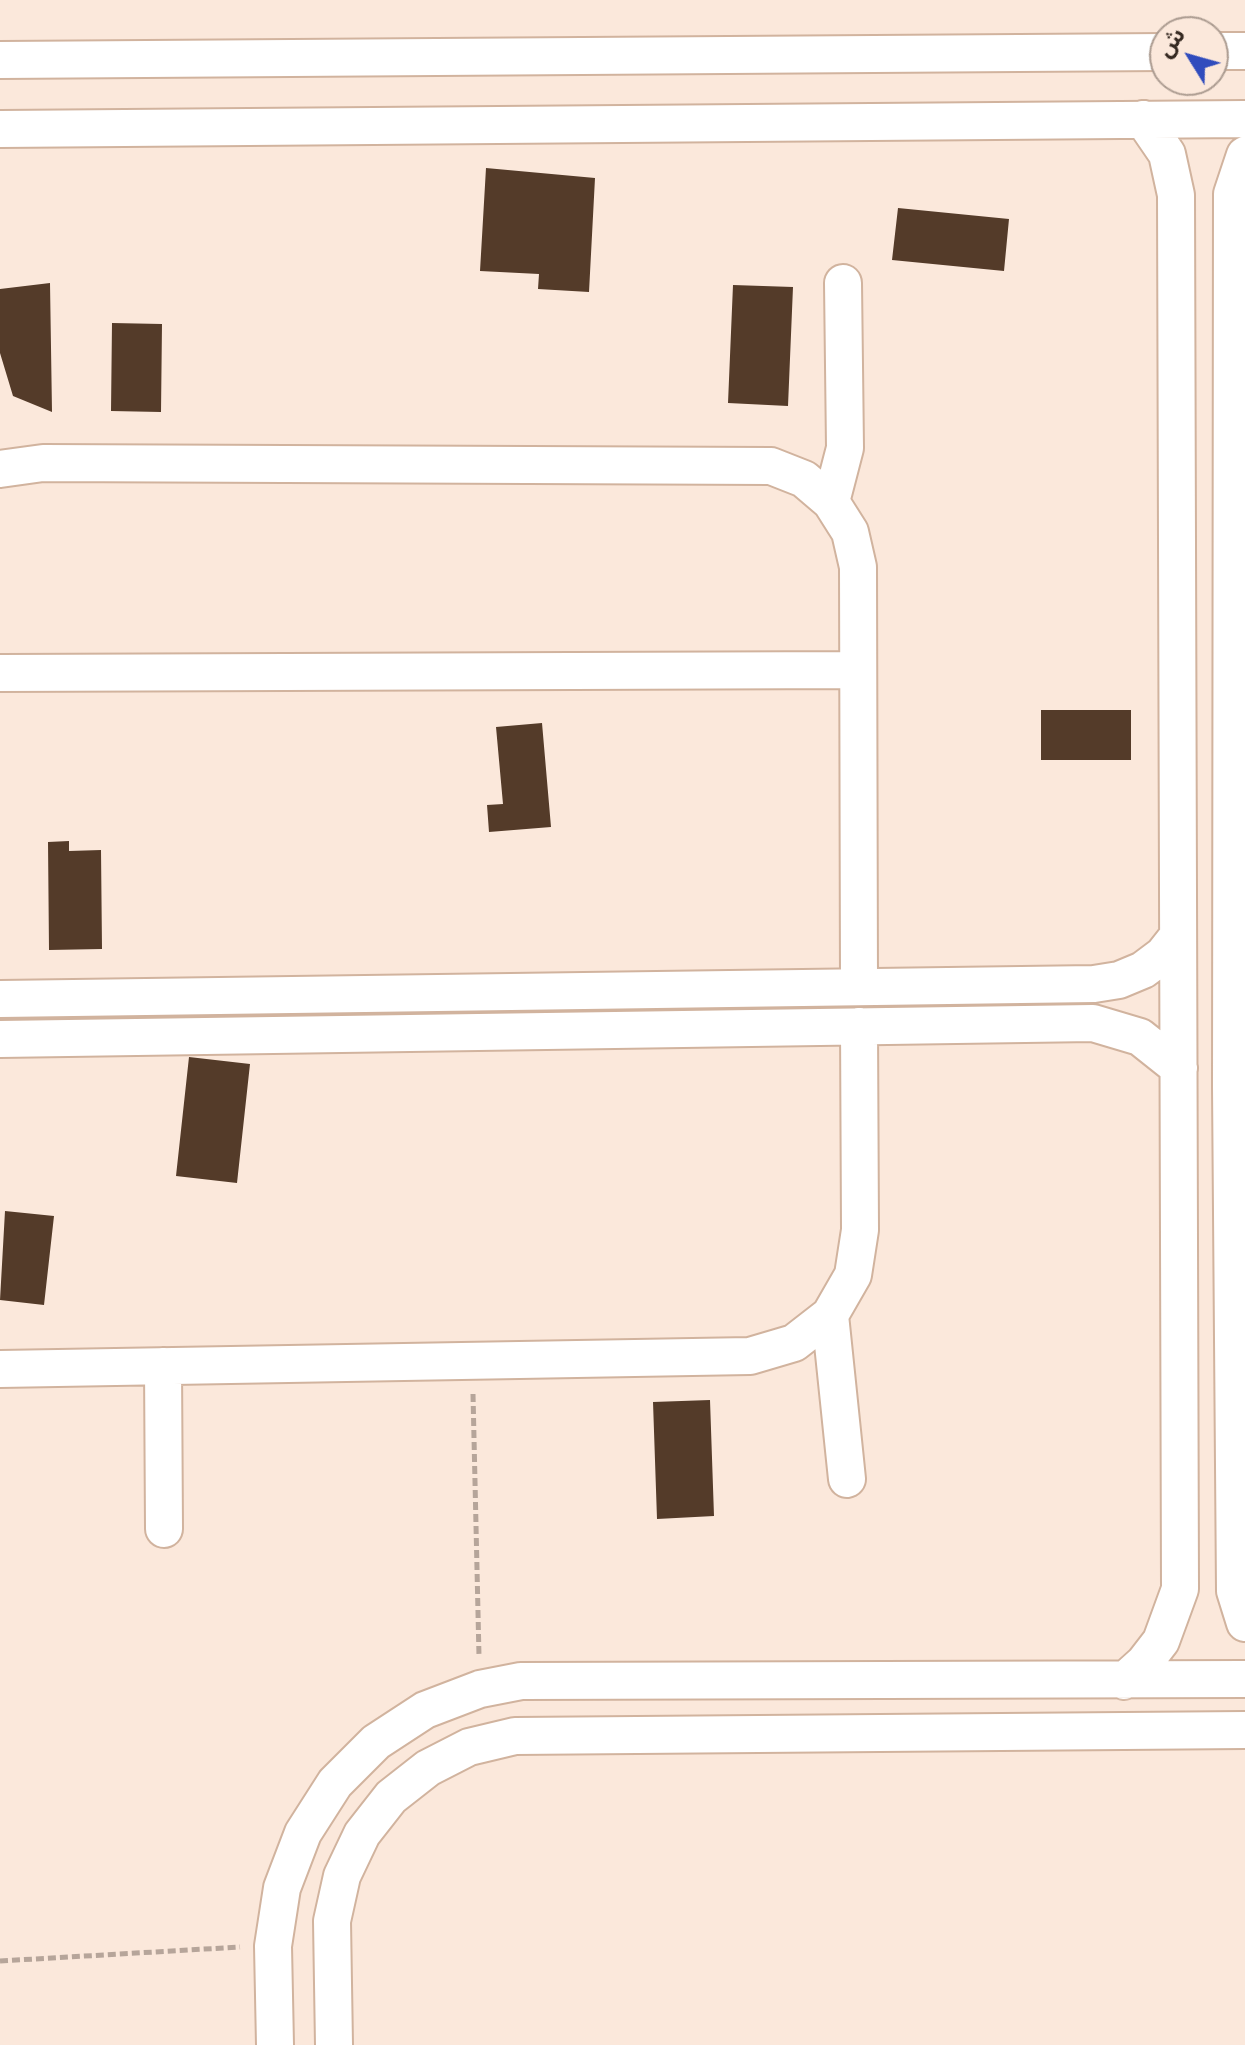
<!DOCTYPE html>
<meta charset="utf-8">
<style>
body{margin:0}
#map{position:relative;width:1245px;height:2045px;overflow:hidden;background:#fbe8db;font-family:"Roboto Serif","Noto Sans Arabic",serif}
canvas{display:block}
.north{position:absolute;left:1149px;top:16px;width:80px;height:80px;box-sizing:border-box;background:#fbe8db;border:2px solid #ac9c91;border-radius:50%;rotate:307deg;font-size:22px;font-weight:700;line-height:32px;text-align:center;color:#352921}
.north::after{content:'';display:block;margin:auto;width:28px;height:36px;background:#304cbd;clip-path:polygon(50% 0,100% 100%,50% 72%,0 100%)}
</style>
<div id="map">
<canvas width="1245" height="2045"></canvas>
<div class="north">ش</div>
</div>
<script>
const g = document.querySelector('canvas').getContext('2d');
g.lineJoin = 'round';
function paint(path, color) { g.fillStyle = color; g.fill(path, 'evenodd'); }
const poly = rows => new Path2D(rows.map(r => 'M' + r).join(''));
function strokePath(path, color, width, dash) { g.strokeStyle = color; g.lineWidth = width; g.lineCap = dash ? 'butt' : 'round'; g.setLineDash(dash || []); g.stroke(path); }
paint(poly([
 [486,168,595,178,589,292,538,289,539,274,480,271],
 [898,208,1009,219,1004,271,892,260],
 [50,283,52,412,13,396,0,353,0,289],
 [733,285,793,287,788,406,728,403],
 [112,323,162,324,161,412,111,411],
 [1041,710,1131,710,1131,760,1041,760],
 [542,723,551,827,489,832,487,805,503,804,496,727],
 [69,841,69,851,101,850,102,949,49,950,48,842],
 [189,1057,250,1064,237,1183,176,1176],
 [5,1211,54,1216,44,1305,0,1300],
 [710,1400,714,1516,657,1519,653,1402]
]), '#543b29');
const minor = poly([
 [1213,51,1245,51],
 [0,60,1165,52],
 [0,129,1245,119],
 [1245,155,1232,194,1231,1087,1235,1591,1245,1623],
 [0,469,43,463,771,466,804,479,831,502,850,532,858,567,859,987],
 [831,502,845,448,843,283],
 [0,673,858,670],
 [0,999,1094,984,1119,980,1143,970,1163,955,1178,936],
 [0,1039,1093,1023,1140,1037,1179,1068],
 [830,1315,847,1479],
 [163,1366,164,1529],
 [0,1369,750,1356,794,1343,830,1315,853,1275,860,1230,859,1026],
 [1124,1681,1144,1663,1161,1641,1180,1589,1176,195,1167,154,1143,119],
 [275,2045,273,1946,282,1888,303,1833,335,1783,376,1742,425,1710,480,1689,521,1681,1245,1679],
 [334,2045,332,1921,342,1876,362,1834,391,1797,428,1768,469,1747,515,1736,1245,1730]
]);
strokePath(minor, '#d1b39e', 40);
strokePath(poly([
 [473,1394,479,1656],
 [0,1961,240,1947]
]), '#b6a59a', 5, [8, 4]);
strokePath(minor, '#fff', 36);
</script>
